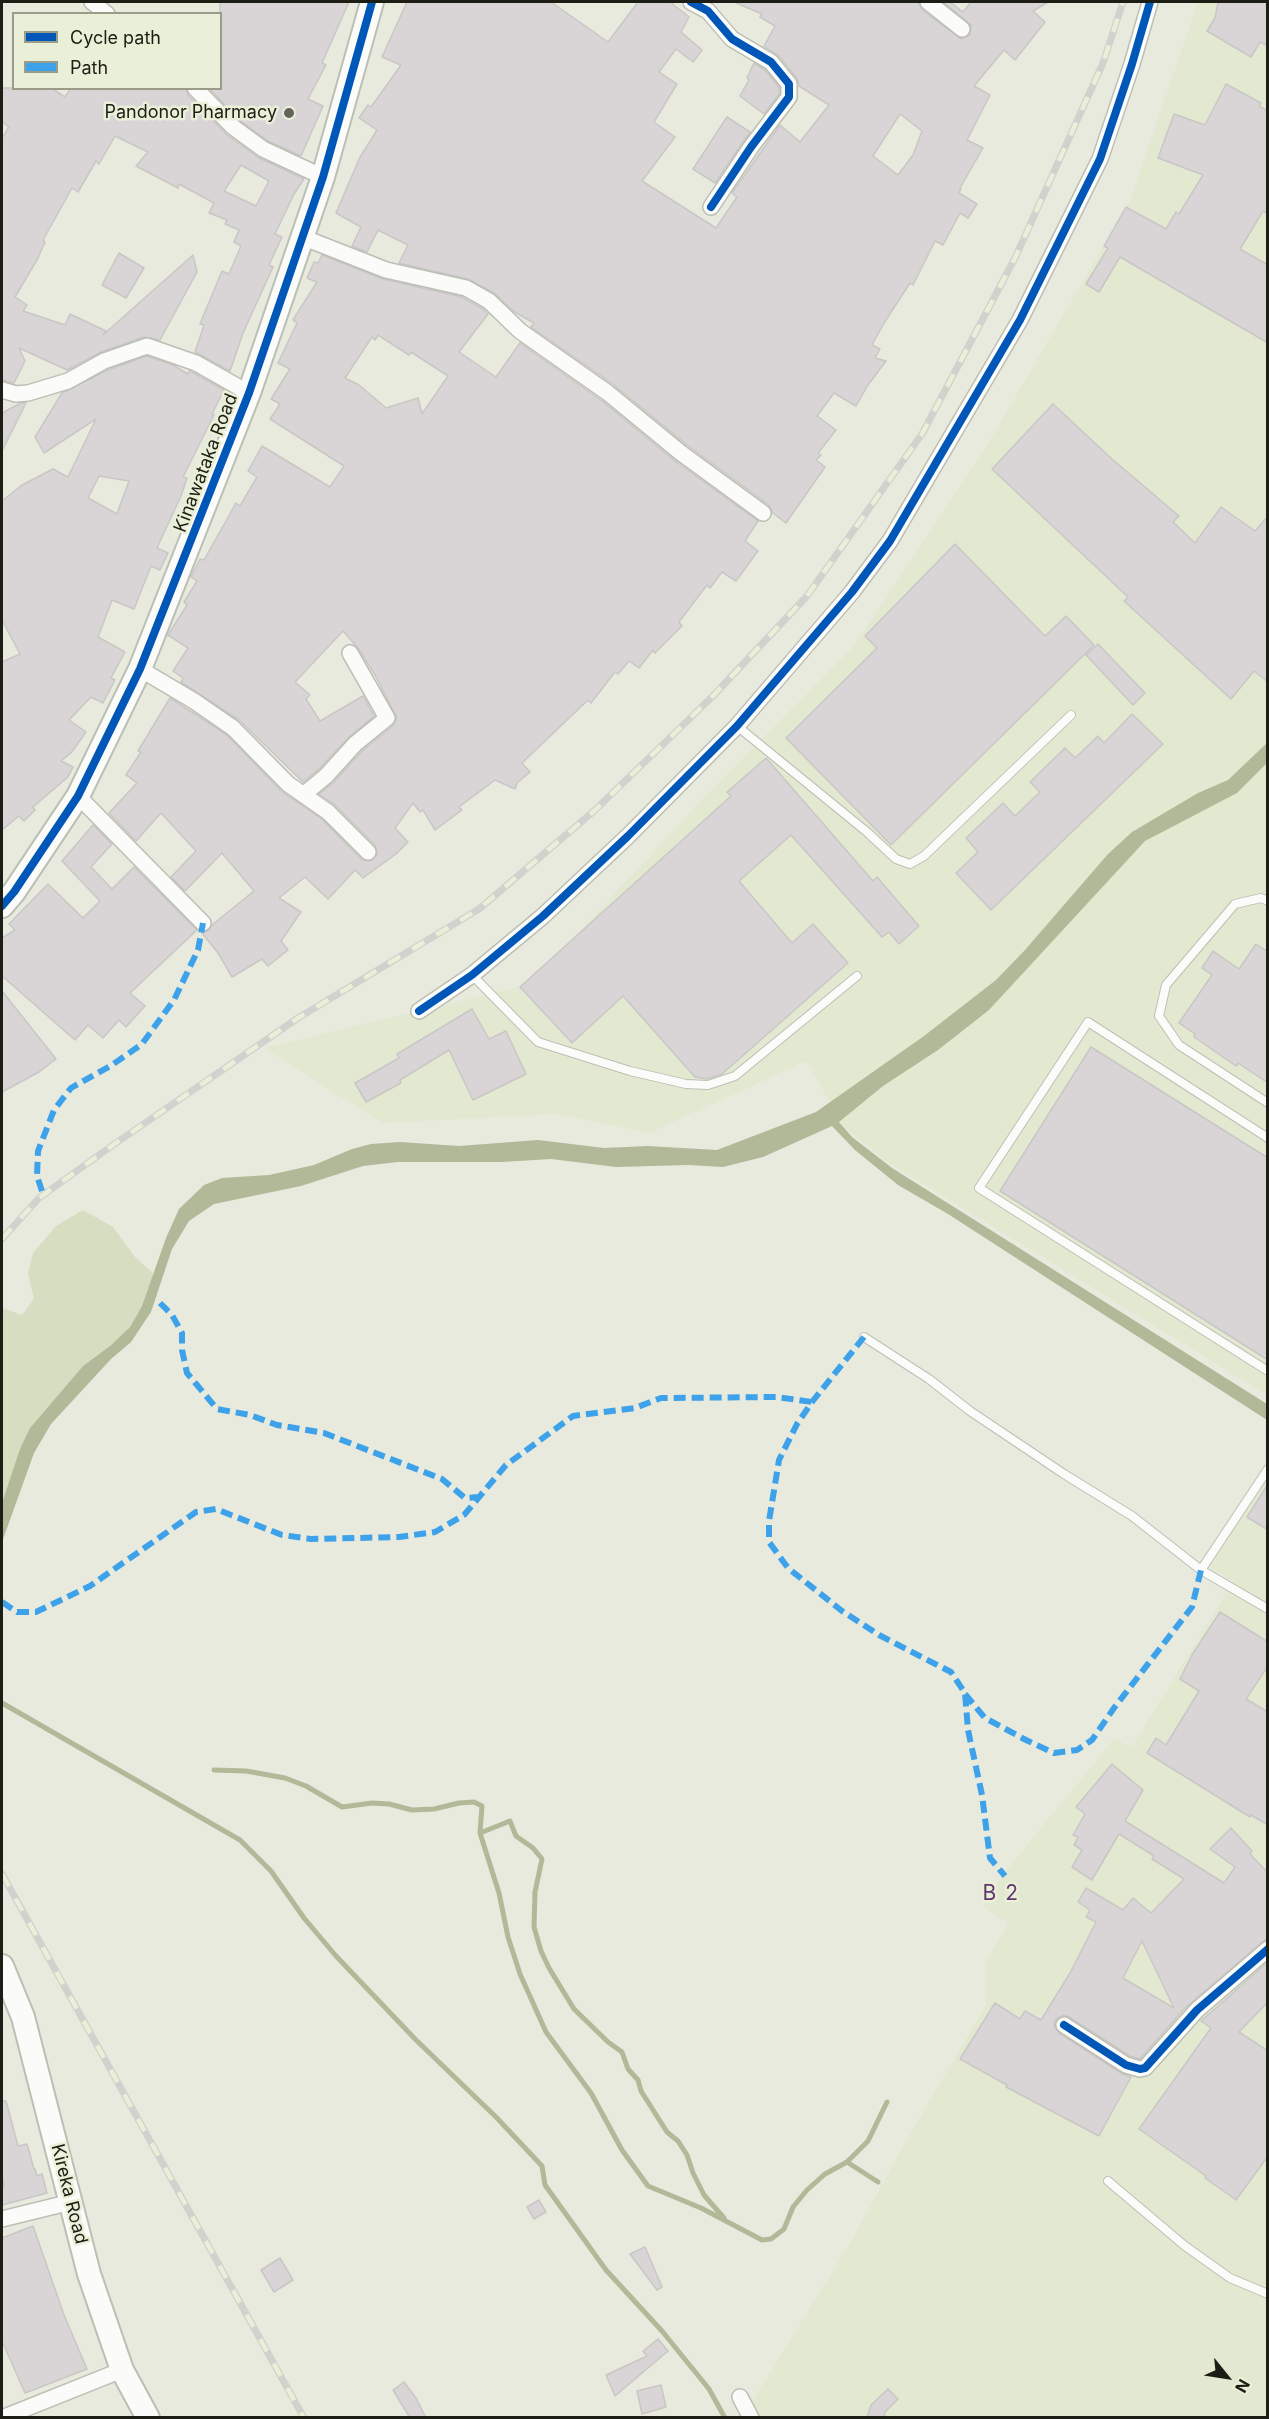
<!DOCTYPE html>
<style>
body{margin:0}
#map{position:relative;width:1269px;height:2419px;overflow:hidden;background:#e7eadd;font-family:Inter,sans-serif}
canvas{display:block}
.frame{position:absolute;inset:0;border:3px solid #1c1e15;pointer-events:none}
.legend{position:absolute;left:12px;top:12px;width:210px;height:78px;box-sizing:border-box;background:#eaf0d7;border:2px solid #989c89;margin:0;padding:8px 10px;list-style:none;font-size:18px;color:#1c1e15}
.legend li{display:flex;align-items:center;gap:12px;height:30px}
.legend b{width:30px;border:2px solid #989c89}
.north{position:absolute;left:1197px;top:2347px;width:60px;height:60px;-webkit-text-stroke:4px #eaf0d7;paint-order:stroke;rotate:120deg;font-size:16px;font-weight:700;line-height:24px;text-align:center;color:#1c1e15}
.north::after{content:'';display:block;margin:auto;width:21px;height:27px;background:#1c1e15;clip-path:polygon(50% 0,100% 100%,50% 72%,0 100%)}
</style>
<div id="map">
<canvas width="1269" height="2419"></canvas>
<div class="frame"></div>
<ul class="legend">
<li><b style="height:8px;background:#0057b8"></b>Cycle path</li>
<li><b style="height:8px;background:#3da2ea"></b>Path</li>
</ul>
<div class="north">N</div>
</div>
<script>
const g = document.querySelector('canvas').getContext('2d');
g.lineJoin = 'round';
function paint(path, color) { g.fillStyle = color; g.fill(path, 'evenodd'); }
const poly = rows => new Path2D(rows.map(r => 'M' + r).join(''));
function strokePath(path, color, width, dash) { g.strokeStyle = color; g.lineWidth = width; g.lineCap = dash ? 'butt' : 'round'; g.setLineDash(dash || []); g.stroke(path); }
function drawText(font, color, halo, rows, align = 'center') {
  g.font = font + ' Inter,sans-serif'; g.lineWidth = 5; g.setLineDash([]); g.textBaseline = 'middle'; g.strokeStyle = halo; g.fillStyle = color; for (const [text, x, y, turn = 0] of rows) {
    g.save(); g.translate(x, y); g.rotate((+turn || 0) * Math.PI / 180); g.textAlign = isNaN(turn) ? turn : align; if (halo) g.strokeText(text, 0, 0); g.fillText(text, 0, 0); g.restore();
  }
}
paint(poly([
 [1198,2,1267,2,1267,1395,886,1161,842,1125,807,1061,649,1133,557,1114,382,1123,264,1048,531,984,706,795,855,645,983,452,1130,201],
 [1267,1479,1267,2417,742,2418,849,2245,902,2148,986,2005,985,1963,1008,1924,983,1906,1005,1872,1114,1739,1132,1747,1233,1582,1209,1567]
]), '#e3e9d1');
paint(poly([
 [83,1210,113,1227,135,1257,154,1274,142,1306,130,1327,110,1346,83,1366,30,1428,2,1503,2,1308,22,1315,34,1299,28,1273,33,1253,56,1226]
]), '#d6ddc0');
paint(poly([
 [1267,743,1267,763,1237,793,1145,841,989,1010,938,1050,883,1086,839,1122,852,1137,892,1168,1267,1404,1267,1420,948,1214,898,1185,855,1150,832,1126,763,1157,723,1167,689,1165,616,1167,551,1159,502,1162,398,1162,363,1166,301,1186,214,1204,189,1221,172,1249,151,1312,131,1342,111,1359,51,1424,34,1453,2,1542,2,1503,20,1449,30,1428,83,1366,110,1346,130,1327,142,1306,166,1238,179,1209,204,1185,222,1178,269,1175,314,1165,352,1149,371,1144,400,1142,459,1146,538,1140,604,1148,647,1146,717,1150,816,1112,924,1036,996,980,1025,950,1108,854,1132,832,1198,793,1228,780]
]), '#b1b998');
strokePath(poly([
 [2,1703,240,1840,271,1871,304,1918,336,1956,416,2040,496,2117,542,2166,545,2185,606,2270,662,2331,709,2389,725,2418],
 [214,1770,246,1771,285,1778,306,1786,342,1807,372,1803,389,1804,412,1810,434,1809,459,1803,474,1802,482,1806,480,1833,499,1893,508,1937,520,1974,546,2032,591,2093,622,2150,648,2186,701,2208,762,2240,771,2239,784,2229,793,2207,807,2190,825,2174,847,2162,868,2141,887,2102],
 [480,1833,510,1821,516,1836,533,1848,542,1859,535,1892,534,1927,541,1951,549,1968,574,2009,608,2042,622,2052,628,2069,638,2080,641,2091,667,2132,678,2141,687,2155,693,2173,704,2195,724,2218],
 [847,2162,878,2182]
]), '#b1b998', 5);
const building = poly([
 [220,2,349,2,322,63,326,65,308,99,323,106,301,156,268,141,239,120,209,88,220,88,220,2],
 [407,2,551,2,608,42,638,2,670,2,689,17,681,32,702,50,693,62,676,49,659,72,677,84,654,122,675,137,642,181,716,228,737,197,732,193,780,125,800,142,829,105,799,86,797,78,779,56,764,46,775,26,760,17,762,14,734,2,918,2,922,10,961,39,970,35,971,25,943,2,950,2,963,12,971,2,1048,2,1033,11,1045,22,1015,60,1004,50,974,86,990,95,967,140,983,148,960,188,961,189,959,193,977,204,968,218,960,213,943,245,935,241,913,285,910,283,884,323,872,345,880,349,875,358,886,361,868,385,856,406,834,393,817,416,836,430,818,453,821,455,816,460,825,467,786,523,773,513,769,505,687,445,614,385,531,327,534,323,513,311,494,293,468,279,399,263,408,245,378,230,367,252,352,246,361,227,336,213,360,157,377,130,359,118,368,105,371,107,401,65,382,57,407,2],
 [900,114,922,131,913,155,898,175,873,156,900,114],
 [1218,2,1268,2,1268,46,1260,42,1251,57,1207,31,1215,18,1218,2],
 [754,63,765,70,779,87,779,94,764,114,740,96,749,80,747,78,754,63],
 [1226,84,1261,103,1259,106,1268,111,1268,214,1263,211,1240,249,1268,265,1268,343,1120,257,1099,292,1086,284,1108,248,1104,246,1126,207,1166,229,1176,212,1179,214,1203,175,1158,158,1174,114,1205,125,1226,84],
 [2,88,51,88,65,97,71,88,186,88,188,95,227,135,259,158,304,179,294,194,275,234,282,237,269,265,273,267,243,333,230,371,195,352,204,325,200,324,222,271,229,274,241,246,234,242,239,230,225,224,227,220,209,213,214,203,179,184,178,188,136,166,148,152,115,136,99,164,96,161,78,192,72,188,43,240,45,242,38,258,15,297,27,305,23,311,65,325,70,314,106,331,103,335,193,255,197,272,160,340,144,337,101,352,67,370,19,348,25,361,14,383,2,380,2,138,9,127,2,122,2,88],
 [241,165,269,181,256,206,224,191,241,165],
 [727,117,750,132,715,183,693,169,727,117],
 [119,253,144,268,126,298,102,285,119,253],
 [322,255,383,279,462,297,483,309,488,314,459,352,496,377,520,343,602,401,675,461,758,521,745,541,758,551,736,581,722,572,710,588,707,585,679,622,682,626,655,653,653,650,639,668,629,661,618,674,615,672,591,703,588,700,522,763,530,772,517,783,515,789,495,780,459,807,462,810,435,830,423,810,420,812,413,803,395,828,408,842,396,854,363,878,355,870,328,899,305,877,279,898,301,912,281,941,288,950,268,966,262,959,232,977,218,953,202,933,209,930,212,925,254,891,222,853,185,891,171,877,196,851,161,813,136,841,109,813,137,783,126,775,141,752,138,751,170,698,227,735,281,791,322,819,361,859,370,861,377,855,375,845,335,805,319,794,333,783,362,751,393,726,397,718,375,675,358,648,343,631,295,682,310,695,306,699,320,721,363,696,374,716,349,737,319,769,303,782,239,720,181,682,183,678,173,671,188,648,168,635,187,605,184,602,197,581,191,577,200,559,204,560,236,503,240,506,257,477,248,471,262,446,330,487,344,466,270,419,280,404,271,399,290,369,278,363,297,323,293,320,317,282,307,278,314,262,318,263,322,255],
 [378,335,409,355,411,352,448,376,422,414,418,398,386,408,359,385,345,378,372,337,375,340,378,335],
 [147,356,173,365,188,374,189,371,192,372,224,390,212,414,214,415,183,477,187,478,181,496,157,548,168,553,160,570,151,566,134,609,112,600,98,637,125,652,111,678,115,680,103,703,91,697,69,720,86,732,71,753,61,761,73,767,68,777,33,807,35,810,24,821,19,816,2,830,2,662,20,654,2,620,2,501,22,485,53,469,68,477,96,419,44,453,35,437,62,393,108,370,147,356],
 [99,476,129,481,117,514,88,498,99,476],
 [21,403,26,403,2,451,2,413,21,403],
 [1053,404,1112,459,1179,516,1173,522,1195,543,1221,507,1255,531,1268,516,1268,682,1254,671,1231,699,1124,601,1128,597,992,469,1053,404],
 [955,544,1045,636,1066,616,1094,645,891,845,786,738,877,648,865,636,955,544],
 [1098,644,1145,693,1133,705,1086,655,1098,644],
 [1132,714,1163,744,991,910,956,873,978,852,966,838,1003,803,1015,816,1040,792,1030,782,1065,748,1075,758,1098,736,1104,743,1132,714],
 [766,758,873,881,877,877,919,926,899,944,889,932,882,937,791,835,739,881,792,943,813,924,848,963,722,1074,707,1079,695,1077,623,996,572,1043,520,987,731,796,727,792,766,758],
 [93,825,112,844,91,867,112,889,134,867,197,930,130,993,145,1006,126,1027,119,1020,103,1038,88,1025,75,1040,2,976,2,938,15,930,9,924,48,884,83,918,100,901,62,861,93,825],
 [1256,944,1268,952,1268,1083,1238,1063,1236,1066,1194,1037,1195,1034,1179,1023,1212,975,1202,968,1213,951,1239,969,1256,944],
 [2,991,56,1059,39,1072,2,1092,2,991],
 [472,1009,489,1039,506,1031,526,1074,473,1100,449,1050,400,1080,401,1083,366,1102,355,1083,399,1058,397,1054,472,1009],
 [1091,1047,1268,1158,1268,1360,1000,1191,1091,1047],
 [1268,1484,1268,1530,1247,1517,1268,1484],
 [1220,1612,1268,1642,1268,1666,1246,1699,1268,1712,1268,1825,1251,1815,1250,1817,1147,1753,1156,1738,1166,1745,1199,1691,1180,1679,1192,1655,1220,1612],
 [1112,1764,1143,1790,1125,1821,1224,1883,1235,1867,1210,1849,1231,1828,1252,1851,1250,1854,1268,1873,1268,1939,1262,1942,1184,2009,1140,2059,1130,2056,1069,2017,1064,2015,1056,2019,1054,2025,1059,2033,1121,2073,1131,2077,1099,2136,1006,2087,1007,2085,960,2059,995,2003,1020,2019,1025,2011,1041,2020,1070,1973,1096,1922,1086,1917,1090,1910,1078,1902,1086,1888,1123,1910,1133,1898,1151,1913,1184,1879,1152,1859,1154,1856,1119,1834,1092,1880,1072,1867,1082,1850,1074,1845,1078,1837,1073,1835,1085,1814,1076,1807,1112,1764],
 [1142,1941,1174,2008,1123,1978,1142,1941],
 [1268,1962,1268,2002,1239,2032,1268,2051,1268,2156,1236,2200,1205,2178,1206,2176,1139,2129,1211,2028,1201,2021,1268,1962],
 [2,2101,6,2101,18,2146,27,2144,34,2169,35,2169,37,2176,42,2174,47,2193,2,2205,2,2187,4,2186,2,2175,2,2101],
 [539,2200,546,2212,534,2219,527,2207,539,2200],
 [33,2226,64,2315,87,2369,25,2393,2,2341,2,2238,33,2226],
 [645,2247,662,2287,657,2290,630,2254,645,2247],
 [280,2258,293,2280,274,2292,261,2270,280,2258],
 [658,2339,668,2351,615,2396,606,2375,647,2356,643,2351,658,2339],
 [404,2382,416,2398,426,2418,410,2418,393,2390,404,2382],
 [661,2385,666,2407,642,2414,637,2391,661,2385],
 [888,2389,898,2399,885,2412,884,2418,867,2418,871,2405,888,2389]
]);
paint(building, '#d9d5d6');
strokePath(building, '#c8c7c5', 1.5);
const lane = poly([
 [737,726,867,832,896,859,910,864,924,856,1071,715],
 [1268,901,1261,898,1235,904,1166,985,1159,1016,1179,1045,1268,1103],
 [472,975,538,1042,630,1071,686,1084,708,1085,735,1076,857,976],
 [1268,1138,1088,1022,979,1188,1268,1371],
 [864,1337,929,1379,970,1411,1064,1474,1132,1516,1201,1570,1268,1469],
 [1201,1570,1268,1609],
 [1108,2181,1185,2246,1230,2278,1268,2294]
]);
const street = poly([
 [92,2,107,14],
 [691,2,708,11,732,39,771,62,789,84,789,97,751,147,711,207],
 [928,2,962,29],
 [195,88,233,127,263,149,323,177],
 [302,237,386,270,466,288,489,301,520,331,608,393,681,453,763,513],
 [2,390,16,394,28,393,68,381,104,361,147,346,196,363,249,393],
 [140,669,194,701,233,728,288,784,328,812,368,852],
 [303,795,326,776,355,744,387,718,350,653],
 [78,796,203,923],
 [419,1011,472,975,543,916,628,836,737,726,852,592,890,541,1020,320,1100,159,1132,64,1150,2],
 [1064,2025,1126,2065,1140,2069,1145,2068,1197,2010,1268,1949],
 [2,2219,71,2202],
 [740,2397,751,2418],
 [2,2418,122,2370]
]);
const secondary = poly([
 [2,906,14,892,78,796,140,669,249,393,323,177,372,2],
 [2,1966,23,2017,89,2274,122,2370,148,2418]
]);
strokePath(lane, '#bcbfb4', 10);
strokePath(street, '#bcbfb4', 18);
strokePath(secondary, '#bcbfb4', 26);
strokePath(lane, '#fbfcfa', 8);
strokePath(street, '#fbfcfa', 15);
strokePath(secondary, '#fbfcfa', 22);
const rail = poly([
 [2,1239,39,1198,113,1145,298,1018,479,909,594,811,713,696,807,596,922,434,1015,258,1103,63,1123,2],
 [2,1874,304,2418]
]);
strokePath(rail, '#d1d1ce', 7);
strokePath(rail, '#eaf0d7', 4.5, [14]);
strokePath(poly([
 [42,1191,37,1176,38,1151,54,1110,71,1088,112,1065,142,1044,174,1000,198,950,203,923],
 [160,1303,172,1315,182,1333,182,1350,187,1373,217,1409,250,1415,277,1425,324,1433,442,1479,465,1498,479,1497],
 [864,1337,812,1402,797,1424,779,1460,769,1521,769,1542,788,1568,842,1611,879,1635,951,1672,965,1693,968,1730,982,1795,990,1858,1005,1876],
 [2,1602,17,1612,36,1612,90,1586,196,1512,216,1509,282,1535,311,1539,399,1537,435,1532,464,1515,506,1465,573,1416,635,1408,661,1398,777,1397,812,1402],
 [965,1694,985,1718,1026,1740,1054,1753,1077,1750,1092,1740,1114,1708,1192,1607,1201,1570]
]), '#3da2ea', 6, [12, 6]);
strokePath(poly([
 [691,2,708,11,732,39,771,62,789,84,789,97,751,147,711,207],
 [2,906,14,892,78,796,140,669,249,393,323,177,372,2],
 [419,1011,472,975,543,916,628,836,737,726,852,592,890,541,1020,320,1100,159,1132,64,1150,2],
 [1064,2025,1126,2065,1140,2069,1145,2068,1197,2010,1268,1949]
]), '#0057b8', 8);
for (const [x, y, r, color] of [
 [289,113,6,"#63655b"]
]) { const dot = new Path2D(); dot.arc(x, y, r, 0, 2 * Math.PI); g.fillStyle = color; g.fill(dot); strokePath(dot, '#eaf0d7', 2); }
drawText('18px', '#1c1e15', '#eaf0d7', [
 ["Pandonor Pharmacy",277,113]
], 'right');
drawText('18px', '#1c1e15', '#eaf0d7', [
 ["Kinawataka Road",206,463,-69],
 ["Kireka Road",69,2194,76]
]);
g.letterSpacing = '1.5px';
drawText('21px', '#60376e', '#eaf0d7', [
 ["B 2",1001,1894]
]);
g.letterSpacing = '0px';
</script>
